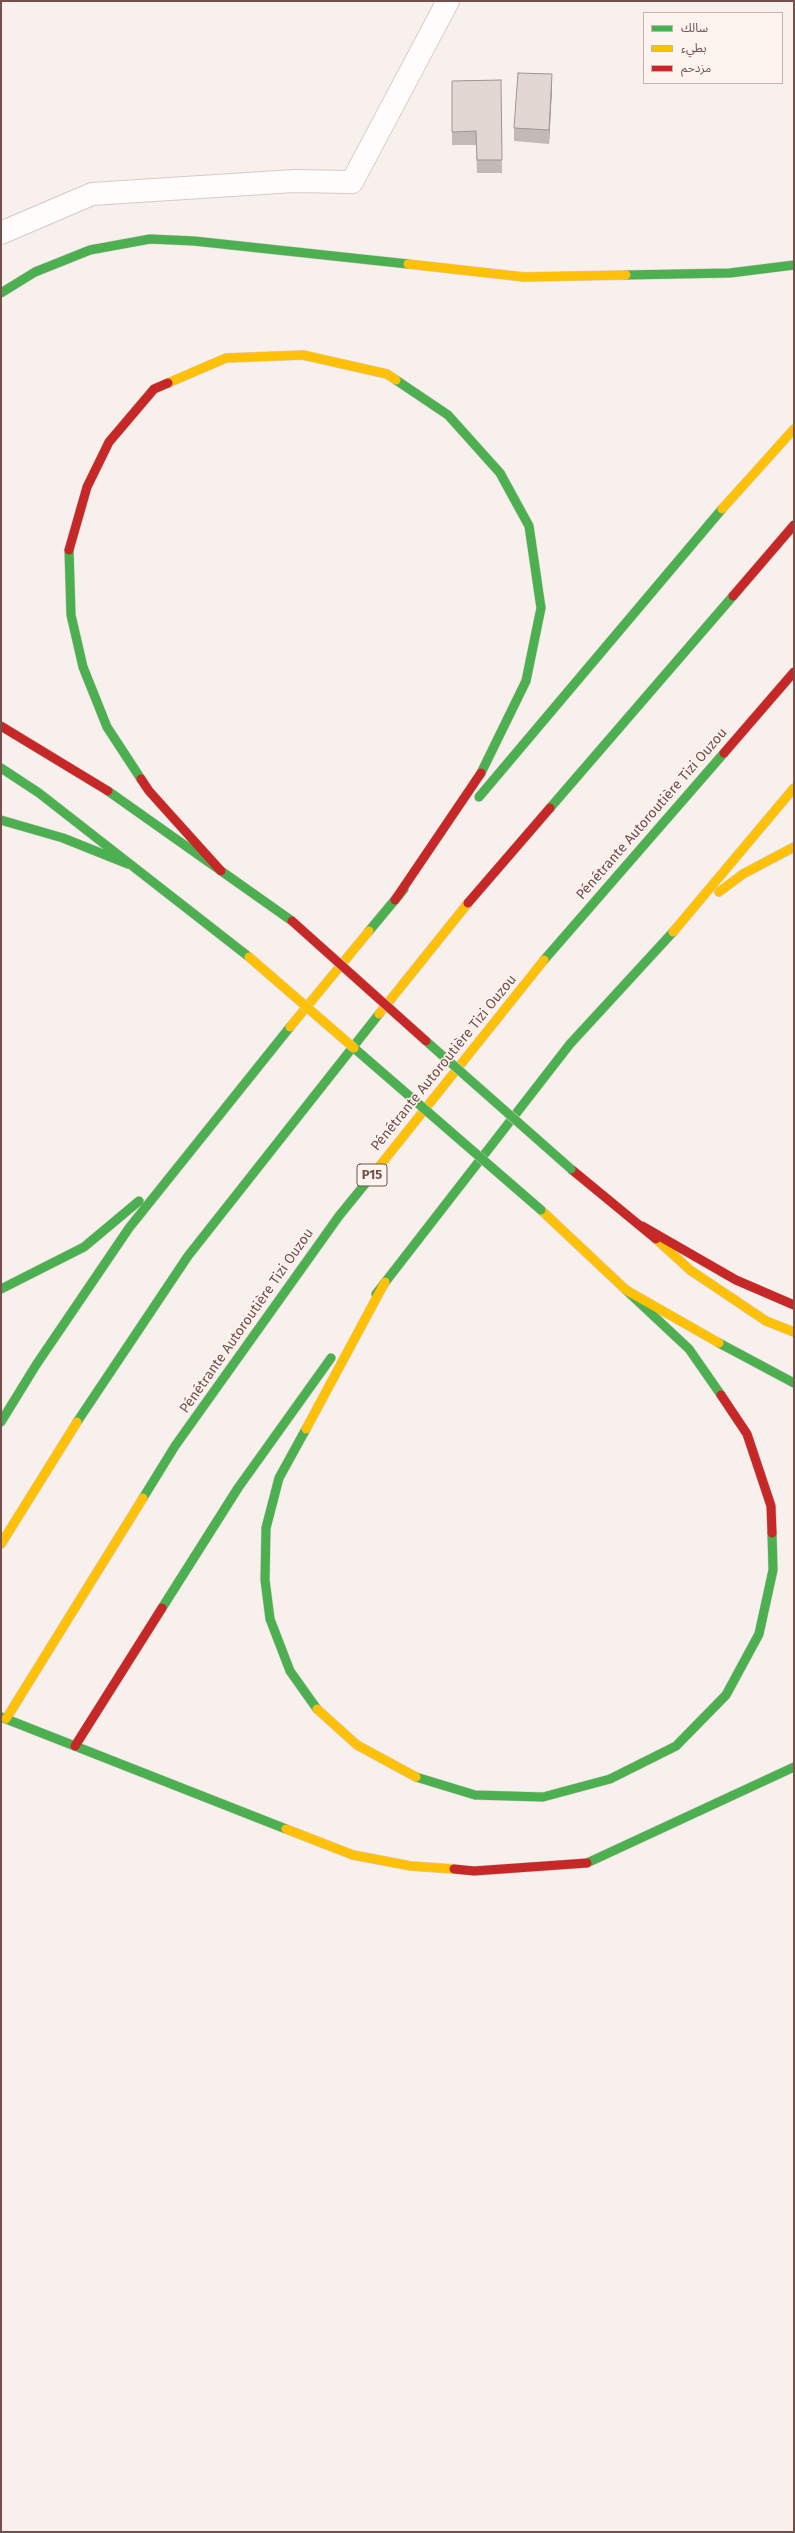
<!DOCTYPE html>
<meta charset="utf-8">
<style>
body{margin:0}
#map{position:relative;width:795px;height:2533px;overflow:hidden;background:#f7f0ec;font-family:"Fira Sans","Noto Sans Arabic",sans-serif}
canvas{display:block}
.frame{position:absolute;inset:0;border:2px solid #74504d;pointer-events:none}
.legend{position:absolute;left:643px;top:12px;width:140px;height:72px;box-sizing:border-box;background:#fef4ef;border:1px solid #c7b2ae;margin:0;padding:5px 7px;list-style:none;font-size:12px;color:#74504d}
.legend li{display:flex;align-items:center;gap:8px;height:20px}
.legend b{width:20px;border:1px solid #c7b2ae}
</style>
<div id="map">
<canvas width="795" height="2533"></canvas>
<div class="frame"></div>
<ul class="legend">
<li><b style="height:5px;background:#4caf50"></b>سالك</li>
<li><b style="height:5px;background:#ffc107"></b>بطيء</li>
<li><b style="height:5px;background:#c62828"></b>مزدحم</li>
</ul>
</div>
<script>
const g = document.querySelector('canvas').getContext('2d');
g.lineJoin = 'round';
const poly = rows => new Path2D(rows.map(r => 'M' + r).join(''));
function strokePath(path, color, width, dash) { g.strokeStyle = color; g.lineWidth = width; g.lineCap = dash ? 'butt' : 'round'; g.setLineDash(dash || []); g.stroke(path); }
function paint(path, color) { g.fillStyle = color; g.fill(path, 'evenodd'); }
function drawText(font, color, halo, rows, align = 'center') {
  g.font = font + ' "Fira Sans",sans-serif'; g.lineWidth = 3; g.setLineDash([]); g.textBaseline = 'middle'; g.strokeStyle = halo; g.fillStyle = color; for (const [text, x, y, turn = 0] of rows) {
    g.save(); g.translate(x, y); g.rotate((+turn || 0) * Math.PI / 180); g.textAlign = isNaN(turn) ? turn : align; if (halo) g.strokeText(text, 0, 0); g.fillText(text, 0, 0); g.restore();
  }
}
const street = poly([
 [1,233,92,194,294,181,352,182,448,1]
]);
const fast = poly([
 [626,275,730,273,794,265],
 [1,293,35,272,90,250,150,239,194,241,408,264],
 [396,380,448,415,500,473,529,526,541,608,526,681,481,773],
 [69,550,71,615,83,667,107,727,141,779],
 [1,768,39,793,249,957],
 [108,791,292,921],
 [479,797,722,509],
 [550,808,733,596],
 [1,820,63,838,128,864],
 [369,931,404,889],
 [544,960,724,753],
 [1,1289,84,1247,139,1201],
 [626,1290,689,1349,721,1395],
 [376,1294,570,1044,673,932],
 [719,1343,794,1383],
 [1,1422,36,1365,129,1228,290,1027],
 [77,1422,188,1256,379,1014],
 [306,1429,279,1478,266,1528,265,1580,270,1619,290,1671,317,1709],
 [143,1498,175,1446,339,1216,374,1173],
 [162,1608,238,1488,331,1358],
 [1,1717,286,1829],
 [416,1777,475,1795,543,1797,610,1779,676,1746,726,1695,759,1634,773,1570,772,1533],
 [587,1863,794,1767]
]);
const slow = poly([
 [408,264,524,277,626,275],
 [168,383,226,358,303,355,387,374,396,380],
 [722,509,794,429],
 [719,892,743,874,794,847],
 [673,932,794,788],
 [379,1014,468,903],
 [290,1027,369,931],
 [374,1173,544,960],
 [541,1210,626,1290,719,1343],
 [656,1239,690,1270,766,1321,794,1332],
 [306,1429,385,1282],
 [1,1544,77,1422],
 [317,1709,357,1745,416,1777],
 [6,1719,143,1498],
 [286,1829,353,1855,411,1866,454,1869]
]);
const jam = poly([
 [69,550,87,487,109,442,154,389,168,383],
 [733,596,794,525],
 [1,726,108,791],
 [724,753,794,672],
 [141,779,149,791,221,871],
 [395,900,481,773],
 [468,903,550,808],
 [571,1169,656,1239],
 [642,1226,736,1280,794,1305],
 [721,1395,747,1434,771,1506,772,1533],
 [75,1746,162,1608],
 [454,1869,474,1871,587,1863]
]);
strokePath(street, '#d6cbc9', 24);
strokePath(fast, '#d8ccca', 10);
strokePath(slow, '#d8ccca', 10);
strokePath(jam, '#d8ccca', 10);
strokePath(street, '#fefdfc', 22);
strokePath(fast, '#4caf50', 9);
strokePath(slow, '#ffc107', 9);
strokePath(jam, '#c62828', 9);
const fastBridge = poly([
 [426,1041,571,1169],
 [354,1048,541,1210]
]);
const slowBridge = poly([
 [249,957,354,1048]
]);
const jamBridge = poly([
 [292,921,426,1041]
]);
strokePath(fastBridge, '#d8ccca', 10, []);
strokePath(slowBridge, '#d8ccca', 10, []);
strokePath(jamBridge, '#d8ccca', 10, []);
strokePath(fastBridge, '#4caf50', 9);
strokePath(slowBridge, '#ffc107', 9);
strokePath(jamBridge, '#c62828', 9);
paint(poly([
 [501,80,502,173,477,173,476,145,452,145,452,81],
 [552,88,549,144,514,141,514,128]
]), '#c3b9b6');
paint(poly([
 [552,74,552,88,549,144,549,130]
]), '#9f9694');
const building = poly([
 [518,73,552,74,549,130,514,128,518,73],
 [501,80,502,160,477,160,476,131,452,132,452,81,501,80]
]);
paint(building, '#e3d7d4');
strokePath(building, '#9f9694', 1);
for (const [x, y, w] of [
 [372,1175,30]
]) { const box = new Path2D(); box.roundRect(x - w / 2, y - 11, w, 22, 3); g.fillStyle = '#fef4ef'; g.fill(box); strokePath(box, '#74504d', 1); }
drawText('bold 13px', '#74504d', null, [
 ["P15",372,1175]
]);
drawText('14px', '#74504d', '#fef4ef', [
 ["Pénétrante Autoroutière Tizi Ouzou",652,814,-49],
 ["Pénétrante Autoroutière Tizi Ouzou",444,1063,-51],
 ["Pénétrante Autoroutière Tizi Ouzou",247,1321,-55]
]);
</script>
